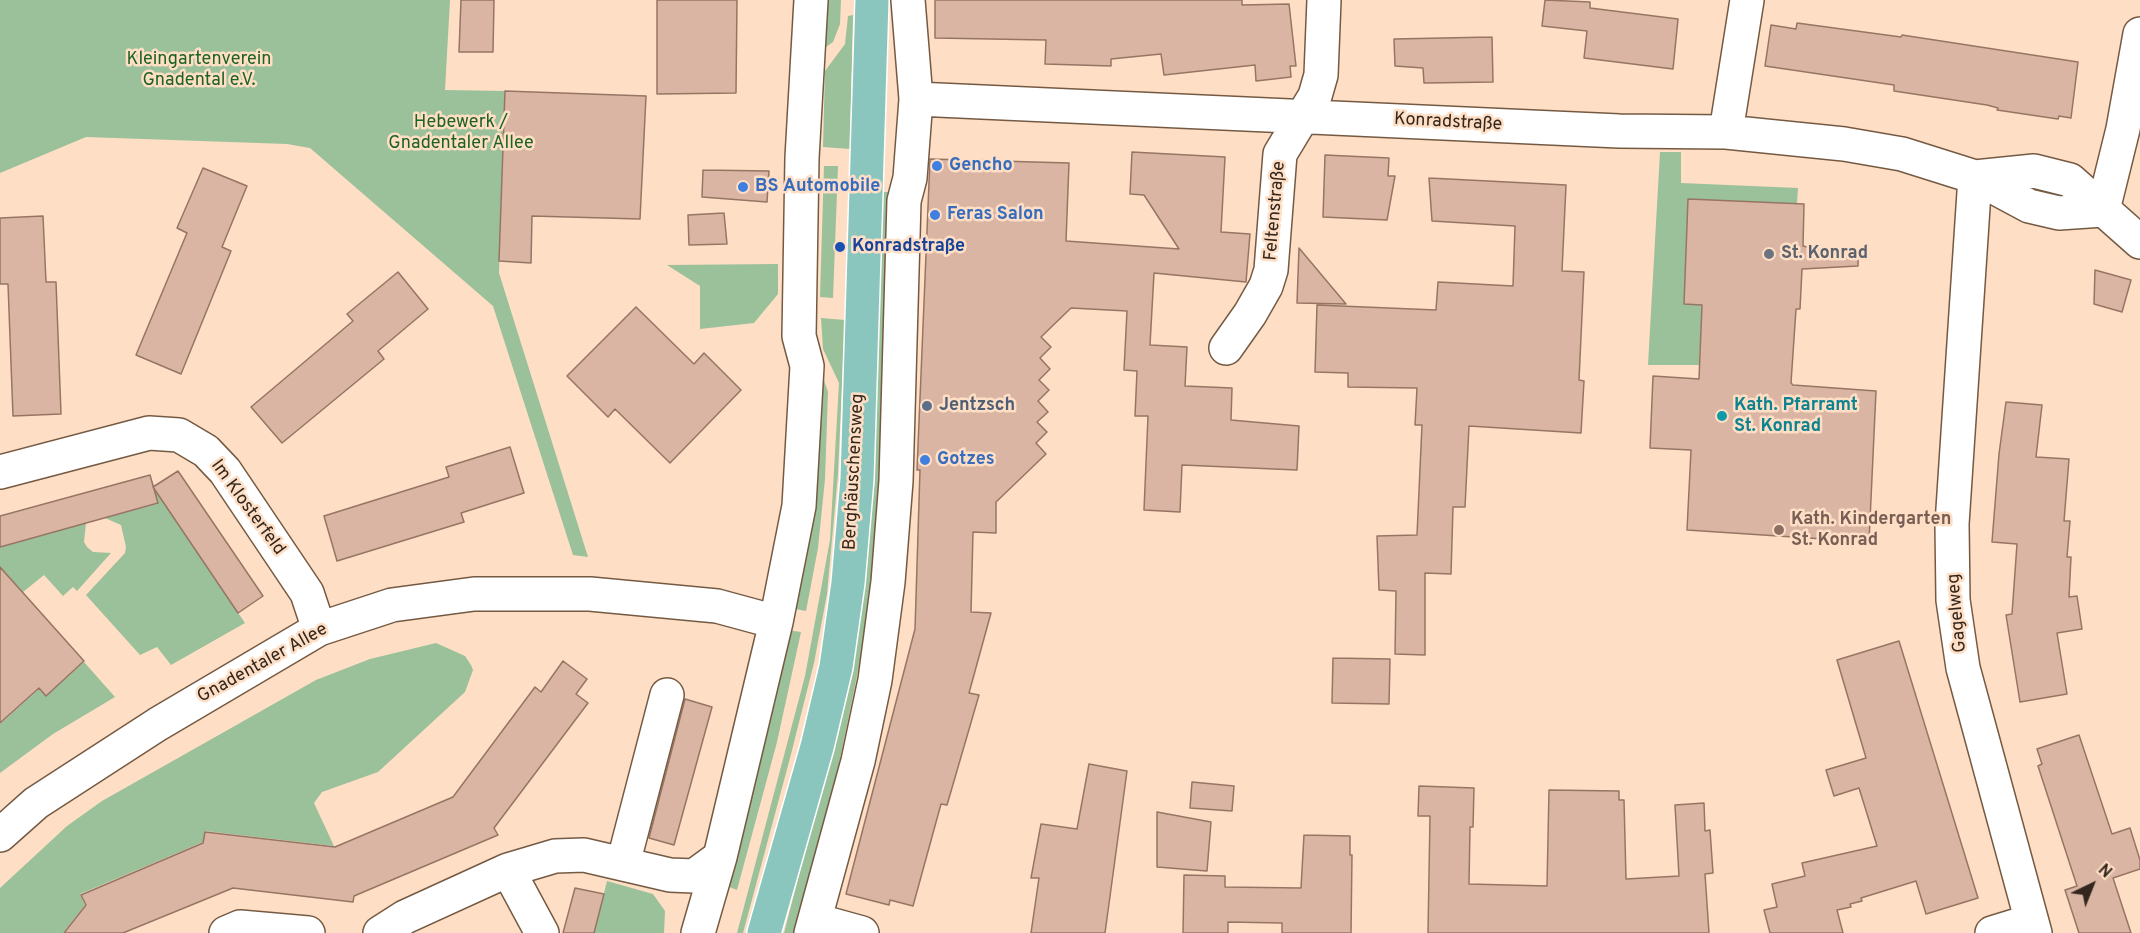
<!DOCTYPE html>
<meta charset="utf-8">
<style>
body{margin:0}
#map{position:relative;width:2140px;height:933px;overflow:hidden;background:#fedec4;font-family:Overpass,sans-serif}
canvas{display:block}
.north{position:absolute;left:2062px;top:855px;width:60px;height:60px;-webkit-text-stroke:4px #fedec4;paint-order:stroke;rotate:43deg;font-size:16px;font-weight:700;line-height:24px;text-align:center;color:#33271d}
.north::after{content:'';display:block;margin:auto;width:21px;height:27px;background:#33271d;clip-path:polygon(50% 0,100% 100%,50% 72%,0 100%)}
</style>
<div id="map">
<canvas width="2140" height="933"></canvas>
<div class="north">N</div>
</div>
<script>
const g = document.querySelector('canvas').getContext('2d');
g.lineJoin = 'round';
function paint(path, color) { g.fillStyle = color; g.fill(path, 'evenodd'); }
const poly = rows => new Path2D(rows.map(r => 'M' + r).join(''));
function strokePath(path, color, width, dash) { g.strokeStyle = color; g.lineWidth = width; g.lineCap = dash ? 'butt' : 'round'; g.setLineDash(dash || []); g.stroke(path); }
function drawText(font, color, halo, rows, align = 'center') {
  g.font = font + ' Overpass,sans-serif'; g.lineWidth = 5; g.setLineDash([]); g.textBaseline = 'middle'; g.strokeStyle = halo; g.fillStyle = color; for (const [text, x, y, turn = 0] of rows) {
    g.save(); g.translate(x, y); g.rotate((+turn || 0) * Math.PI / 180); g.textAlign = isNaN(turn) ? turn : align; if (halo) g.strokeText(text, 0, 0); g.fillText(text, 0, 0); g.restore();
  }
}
paint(poly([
 [0,0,450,0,445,90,505,91,499,273,588,557,573,555,493,306,310,148,287,144,86,137,0,173],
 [826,0,841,0,840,24,833,42,823,49],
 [853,15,850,149,823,147,825,71,845,44,848,16],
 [1660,152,1681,152,1681,183,1798,188,1797,204,1688,199,1684,304,1702,305,1699,365,1648,365],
 [824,166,838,166,833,298,820,297],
 [883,192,890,192,882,486,866,632,840,759,795,933,784,933,850,677,864,586,874,486],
 [778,264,778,294,754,323,700,329,700,286,667,265],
 [821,318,845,320,838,474,827,594,814,663,790,758,743,933,737,933,805,676,830,540,839,383,823,349],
 [820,368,828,392,825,479,818,548,806,611,790,608],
 [153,487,245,623,171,665,157,647,140,655,86,595,125,553,126,547,121,525,105,518,157,504],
 [86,523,84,542,87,547,93,552,111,553,77,591,73,587,63,596,44,575,23,592,5,572,0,575,0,547],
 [787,630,801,632,777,742,737,890,724,885],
 [436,643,465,656,471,665,473,670,465,692,378,772,322,792,314,803,334,846,205,831,203,842,80,894,85,905,63,933,0,933,0,888,67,826,102,801,316,680,370,659],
 [84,662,115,697,53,734,0,773,0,724,39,689,46,696],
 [607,881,653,894,665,911,664,933,594,933]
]), '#9ac19a');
const building = poly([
 [461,0,494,0,493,52,459,52,461,0],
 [657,0,737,0,736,93,657,94,657,0],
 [935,0,1242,0,1242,5,1289,4,1296,66,1290,66,1291,77,1256,81,1255,65,1164,75,1161,54,1111,59,1111,66,1045,64,1046,40,935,38,935,0],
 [1545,0,1590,2,1590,8,1678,19,1673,69,1584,58,1587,31,1542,26,1545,0],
 [1797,23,1901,37,1902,35,2078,62,2071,118,2059,116,2058,119,1997,110,1998,108,1987,105,1894,91,1894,85,1765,66,1771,25,1796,29,1797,23],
 [1492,37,1493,82,1424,83,1423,68,1395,66,1394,39,1492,37],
 [505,91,646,96,640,219,532,216,531,263,499,261,505,91],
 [1132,152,1225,157,1221,232,1250,234,1246,282,1154,273,1150,345,1187,347,1185,386,1232,388,1231,420,1299,426,1297,470,1182,465,1180,512,1144,510,1148,416,1135,416,1137,371,1124,370,1127,311,1071,308,1041,337,1051,347,1040,358,1050,369,1039,380,1049,390,1038,401,1048,412,1037,422,1047,432,1036,443,1046,454,996,502,996,533,973,532,971,612,991,613,969,693,979,695,947,805,941,804,913,906,890,900,889,905,846,894,915,629,920,470,917,470,930,159,1069,163,1066,241,1179,249,1144,195,1130,194,1132,152],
 [1325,155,1389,158,1388,176,1395,176,1387,220,1323,217,1325,155],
 [203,168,247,186,222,247,231,251,181,374,136,355,187,233,177,228,203,168],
 [703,170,769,171,767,202,702,197,703,170],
 [1429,178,1566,185,1562,271,1584,272,1579,380,1584,381,1581,433,1469,426,1465,507,1453,507,1451,574,1425,573,1425,655,1395,654,1396,591,1379,590,1377,536,1417,535,1422,425,1415,425,1417,388,1348,387,1348,373,1315,372,1317,305,1436,310,1438,282,1513,286,1515,226,1432,221,1429,178],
 [1688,199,1804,204,1803,246,1858,259,1858,266,1802,269,1800,309,1796,309,1791,383,1793,385,1876,391,1869,542,1687,530,1691,450,1650,448,1653,376,1699,379,1702,305,1684,304,1688,199],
 [724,213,727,244,689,245,688,215,724,213],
 [43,216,46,282,56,282,61,414,13,416,8,284,0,284,0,218,43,216],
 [1299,248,1346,304,1297,303,1299,248],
 [2095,270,2131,280,2122,312,2094,304,2095,270],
 [398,272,428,309,378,351,384,359,282,443,251,407,353,321,347,314,398,272],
 [636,307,694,364,704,353,741,390,670,463,615,409,608,417,567,376,636,307],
 [2006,402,2042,405,2036,457,2069,459,2064,521,2070,521,2067,557,2071,557,2069,597,2077,596,2082,629,2057,633,2067,694,2020,702,2006,615,2012,614,2017,544,1992,542,1999,454,2006,402],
 [510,447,524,493,461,513,464,522,337,561,324,516,449,477,446,467,510,447],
 [178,471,263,596,238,613,153,487,178,471],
 [150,475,158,503,0,547,0,516,150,475],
 [0,567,84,661,46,696,39,688,0,723,0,567],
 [1899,641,1978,898,1926,914,1916,881,1861,898,1862,901,1850,904,1851,907,1837,910,1843,933,1770,933,1764,910,1777,907,1772,884,1805,876,1802,863,1877,846,1859,788,1834,796,1826,770,1866,758,1837,660,1899,641],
 [1333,658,1390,659,1389,704,1332,703,1333,658],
 [563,661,587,679,576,694,588,703,494,828,498,835,354,896,353,902,233,888,123,933,64,933,86,905,81,895,203,843,205,832,335,847,453,797,535,687,541,692,563,661],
 [685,699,712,707,674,845,649,838,685,699],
 [2079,735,2112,834,2130,828,2140,860,2140,869,2113,878,2131,933,2079,933,2065,890,2077,886,2038,766,2042,764,2037,749,2079,735],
 [1089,764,1127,771,1105,933,1031,933,1039,878,1031,878,1041,824,1077,829,1089,764],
 [1192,782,1234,786,1232,811,1190,808,1192,782],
 [1419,786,1474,788,1473,827,1470,827,1469,884,1547,886,1549,790,1619,791,1619,800,1624,800,1626,879,1679,876,1675,805,1704,803,1705,831,1710,830,1713,873,1705,874,1709,933,1428,933,1430,816,1418,816,1419,786],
 [1157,812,1211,822,1207,871,1157,867,1157,812],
 [1304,835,1350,836,1350,855,1352,855,1351,933,1282,933,1282,923,1228,922,1228,933,1183,933,1184,875,1225,876,1225,887,1301,888,1304,835],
 [575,888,604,894,594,933,563,933,575,888]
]);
paint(building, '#dab5a3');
strokePath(building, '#977564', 1.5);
const minor = poly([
 [916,99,1619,131,1726,132,1844,144,1902,154,1975,177,2029,206,2059,213,2103,210],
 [1726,132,1747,0],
 [1975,177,1952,524,1953,600,1963,668,2035,933],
 [1975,177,2034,171,2070,180,2140,242],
 [2103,210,2123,129,2140,34],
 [1226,348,1250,314,1266,286,1271,270,1280,154,1315,96,1321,75,1324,0],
 [0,472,149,433,179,435,206,451,225,471,307,593,319,629],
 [0,835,36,803,158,724,319,629,392,605,474,594,590,594,717,606,776,622],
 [623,864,667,695],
 [508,870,542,933],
 [815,920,862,933],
 [226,933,240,927,308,933],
 [380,933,405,917,508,870,555,856,584,855,670,875,694,876,720,857],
 [698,933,720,857,776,622,799,506,807,366,799,336,802,158,811,0],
 [811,933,858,761,875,680,888,582,896,481,904,201,910,178,916,99,908,0],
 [1992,933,2031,921]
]);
const major = poly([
 [764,933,817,747,836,667,848,583,857,479,872,0]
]);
strokePath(minor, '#755a43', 36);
strokePath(major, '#fff', 36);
strokePath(minor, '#fff', 33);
strokePath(major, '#8bc6be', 33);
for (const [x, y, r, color] of [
 [937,166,6,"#3f7fe0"],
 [743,187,6,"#3f7fe0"],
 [935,215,6,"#3f7fe0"],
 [840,247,6,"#1a4fb4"],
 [1769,254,6,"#6b7280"],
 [927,406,6,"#5c6f8a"],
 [1722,416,6,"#0f9aa8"],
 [925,460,6,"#3f7fe0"],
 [1779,530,6,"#8d6e63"]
]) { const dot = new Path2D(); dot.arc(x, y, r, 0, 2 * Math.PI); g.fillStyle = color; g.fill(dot); strokePath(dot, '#fedec4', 2); }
drawText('18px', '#1c6223', '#fedec4', [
 ["Kleingartenverein",199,60],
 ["Gnadental e.V.",199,81],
 ["Hebewerk /",461,123],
 ["Gnadentaler Allee",461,144]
]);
drawText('18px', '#33271d', '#fedec4', [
 ["Konradstraße",1448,123,3],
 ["Feltenstraße",1276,211,-85],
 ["Berghäuschensweg",855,472,-87],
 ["Im Klosterfeld",247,508,54],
 ["Gagelweg",1958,613,-95],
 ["Gnadentaler Allee",263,664,-29]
]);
drawText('bold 18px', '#366cbe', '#fedec4', [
 ["Gencho",949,166],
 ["BS Automobile",755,187],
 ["Feras Salon",947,215],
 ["Gotzes",937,460]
], 'left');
drawText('bold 18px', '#164399', '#fedec4', [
 ["Konradstraße",852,247]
], 'left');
drawText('bold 18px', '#5b616d', '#fedec4', [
 ["St. Konrad",1781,254]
], 'left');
drawText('bold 18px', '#4e5e75', '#fedec4', [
 ["Jentzsch",939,406]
], 'left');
drawText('bold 18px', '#0d838f', '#fedec4', [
 ["Kath. Pfarramt",1734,406],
 ["St. Konrad",1734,427]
], 'left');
drawText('bold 18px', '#785e54', '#fedec4', [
 ["Kath. Kindergarten",1791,520],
 ["St. Konrad",1791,541]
], 'left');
</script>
